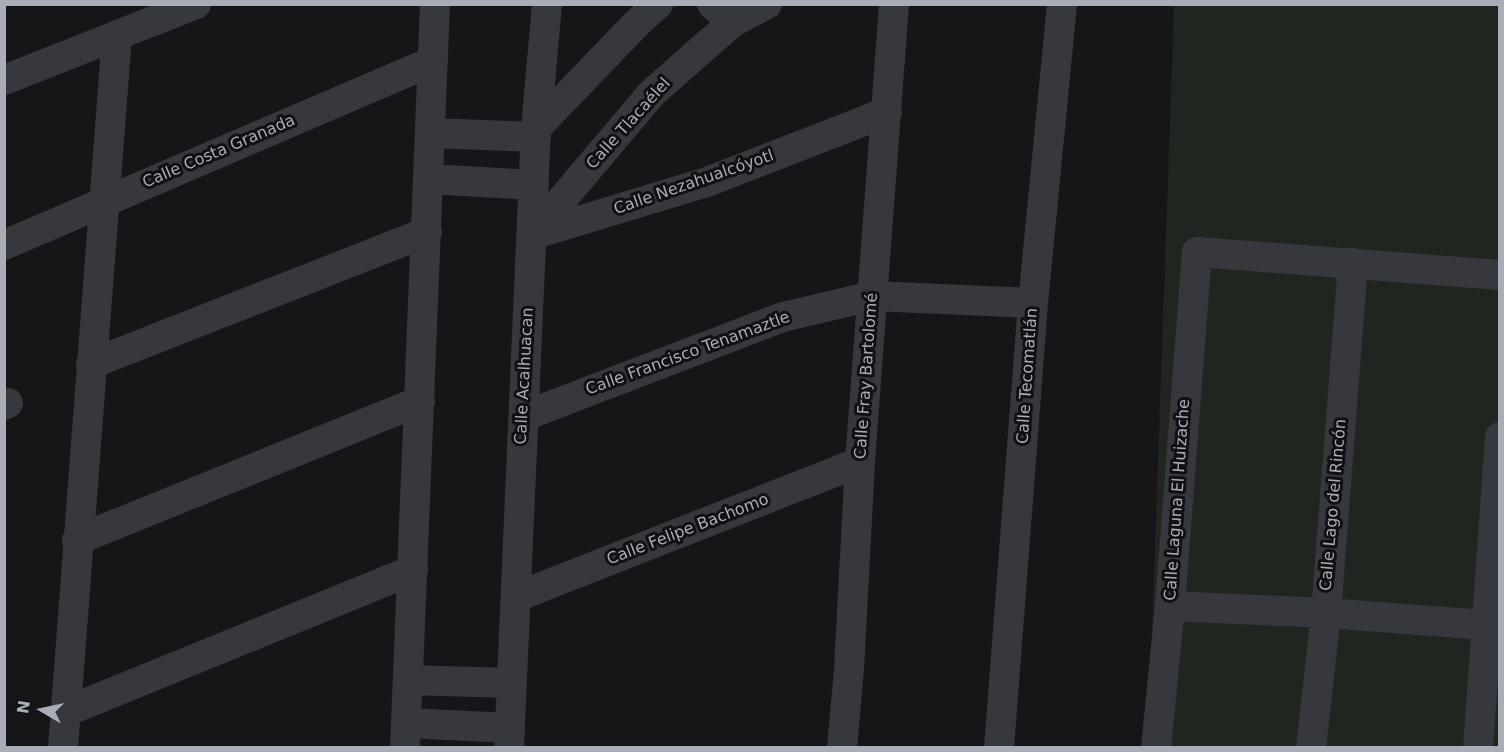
<!DOCTYPE html>
<meta charset="utf-8">
<style>
body{margin:0}
#map{position:relative;width:1504px;height:752px;overflow:hidden;background:#161618;font-family:"DejaVu Sans",sans-serif}
canvas{display:block}
.frame{position:absolute;inset:0;border:6px solid #a8adb8;pointer-events:none}
.north{position:absolute;left:12px;top:680px;width:60px;height:60px;-webkit-text-stroke:4px #111113;paint-order:stroke;rotate:279deg;font-size:16px;font-weight:700;line-height:24px;text-align:center;color:#a8adb8}
.north::after{content:'';display:block;margin:auto;width:21px;height:27px;background:#a8adb8;clip-path:polygon(50% 0,100% 100%,50% 72%,0 100%)}
</style>
<div id="map">
<canvas width="1504" height="752"></canvas>
<div class="frame"></div>
<div class="north">N</div>
</div>
<script>
const g = document.querySelector('canvas').getContext('2d');
g.lineJoin = 'round';
function paint(path, color) { g.fillStyle = color; g.fill(path, 'evenodd'); }
const poly = rows => new Path2D(rows.map(r => 'M' + r).join(''));
function strokePath(path, color, width, dash) { g.strokeStyle = color; g.lineWidth = width; g.lineCap = dash ? 'butt' : 'round'; g.setLineDash(dash || []); g.stroke(path); }
function drawText(font, color, halo, rows, align = 'center') {
  g.font = font + ' "DejaVu Sans",sans-serif'; g.lineWidth = 6; g.setLineDash([]); g.textBaseline = 'middle'; g.strokeStyle = halo; g.fillStyle = color; for (const [text, x, y, turn = 0] of rows) {
    g.save(); g.translate(x, y); g.rotate((+turn || 0) * Math.PI / 180); g.textAlign = isNaN(turn) ? turn : align; if (halo) g.strokeText(text, 0, 0); g.fillText(text, 0, 0); g.restore();
  }
}
paint(poly([
 [1174,5,1499,5,1499,747,1148,747]
]), '#1e261f');
strokePath(poly([
 [712,4,733,22],
 [4,80,196,4],
 [536,128,636,24,658,4],
 [431,133,536,137],
 [429,179,534,185],
 [532,235,707,182,887,112],
 [532,235,652,93,733,22,767,4],
 [4,245,433,61],
 [91,364,427,232],
 [4,405,8,403],
 [524,416,783,317,872,296,1033,303],
 [77,540,420,401],
 [516,597,860,462],
 [1170,606,1326,613,1486,625],
 [408,680,512,683],
 [65,712,413,570],
 [406,723,510,728],
 [63,748,117,35],
 [405,748,435,4],
 [509,748,536,128,547,4],
 [842,748,849,669,860,462,894,4],
 [999,748,1033,303,1062,4],
 [1156,748,1170,606,1197,252,1500,275],
 [1311,748,1326,613,1353,263],
 [1478,748,1500,437]
]), '#37383d', 30);
drawText('16px', '#a8adb8', '#111113', [
 ["Calle Tlacaélel",629,124,-48],
 ["Calle Costa Granada",219,152,-23],
 ["Calle Nezahualcóyotl",694,183,-19],
 ["Calle Francisco Tenamaztle",688,354,-20],
 ["Calle Acalhuacan",525,376,-87],
 ["Calle Fray Bartolomé",867,376,-86],
 ["Calle Tecomatlán",1028,376,-86],
 ["Calle Laguna El Huizache",1178,500,-86],
 ["Calle Lago del Rincón",1334,505,-85],
 ["Calle Felipe Bachomo",688,530,-21]
]);
</script>
